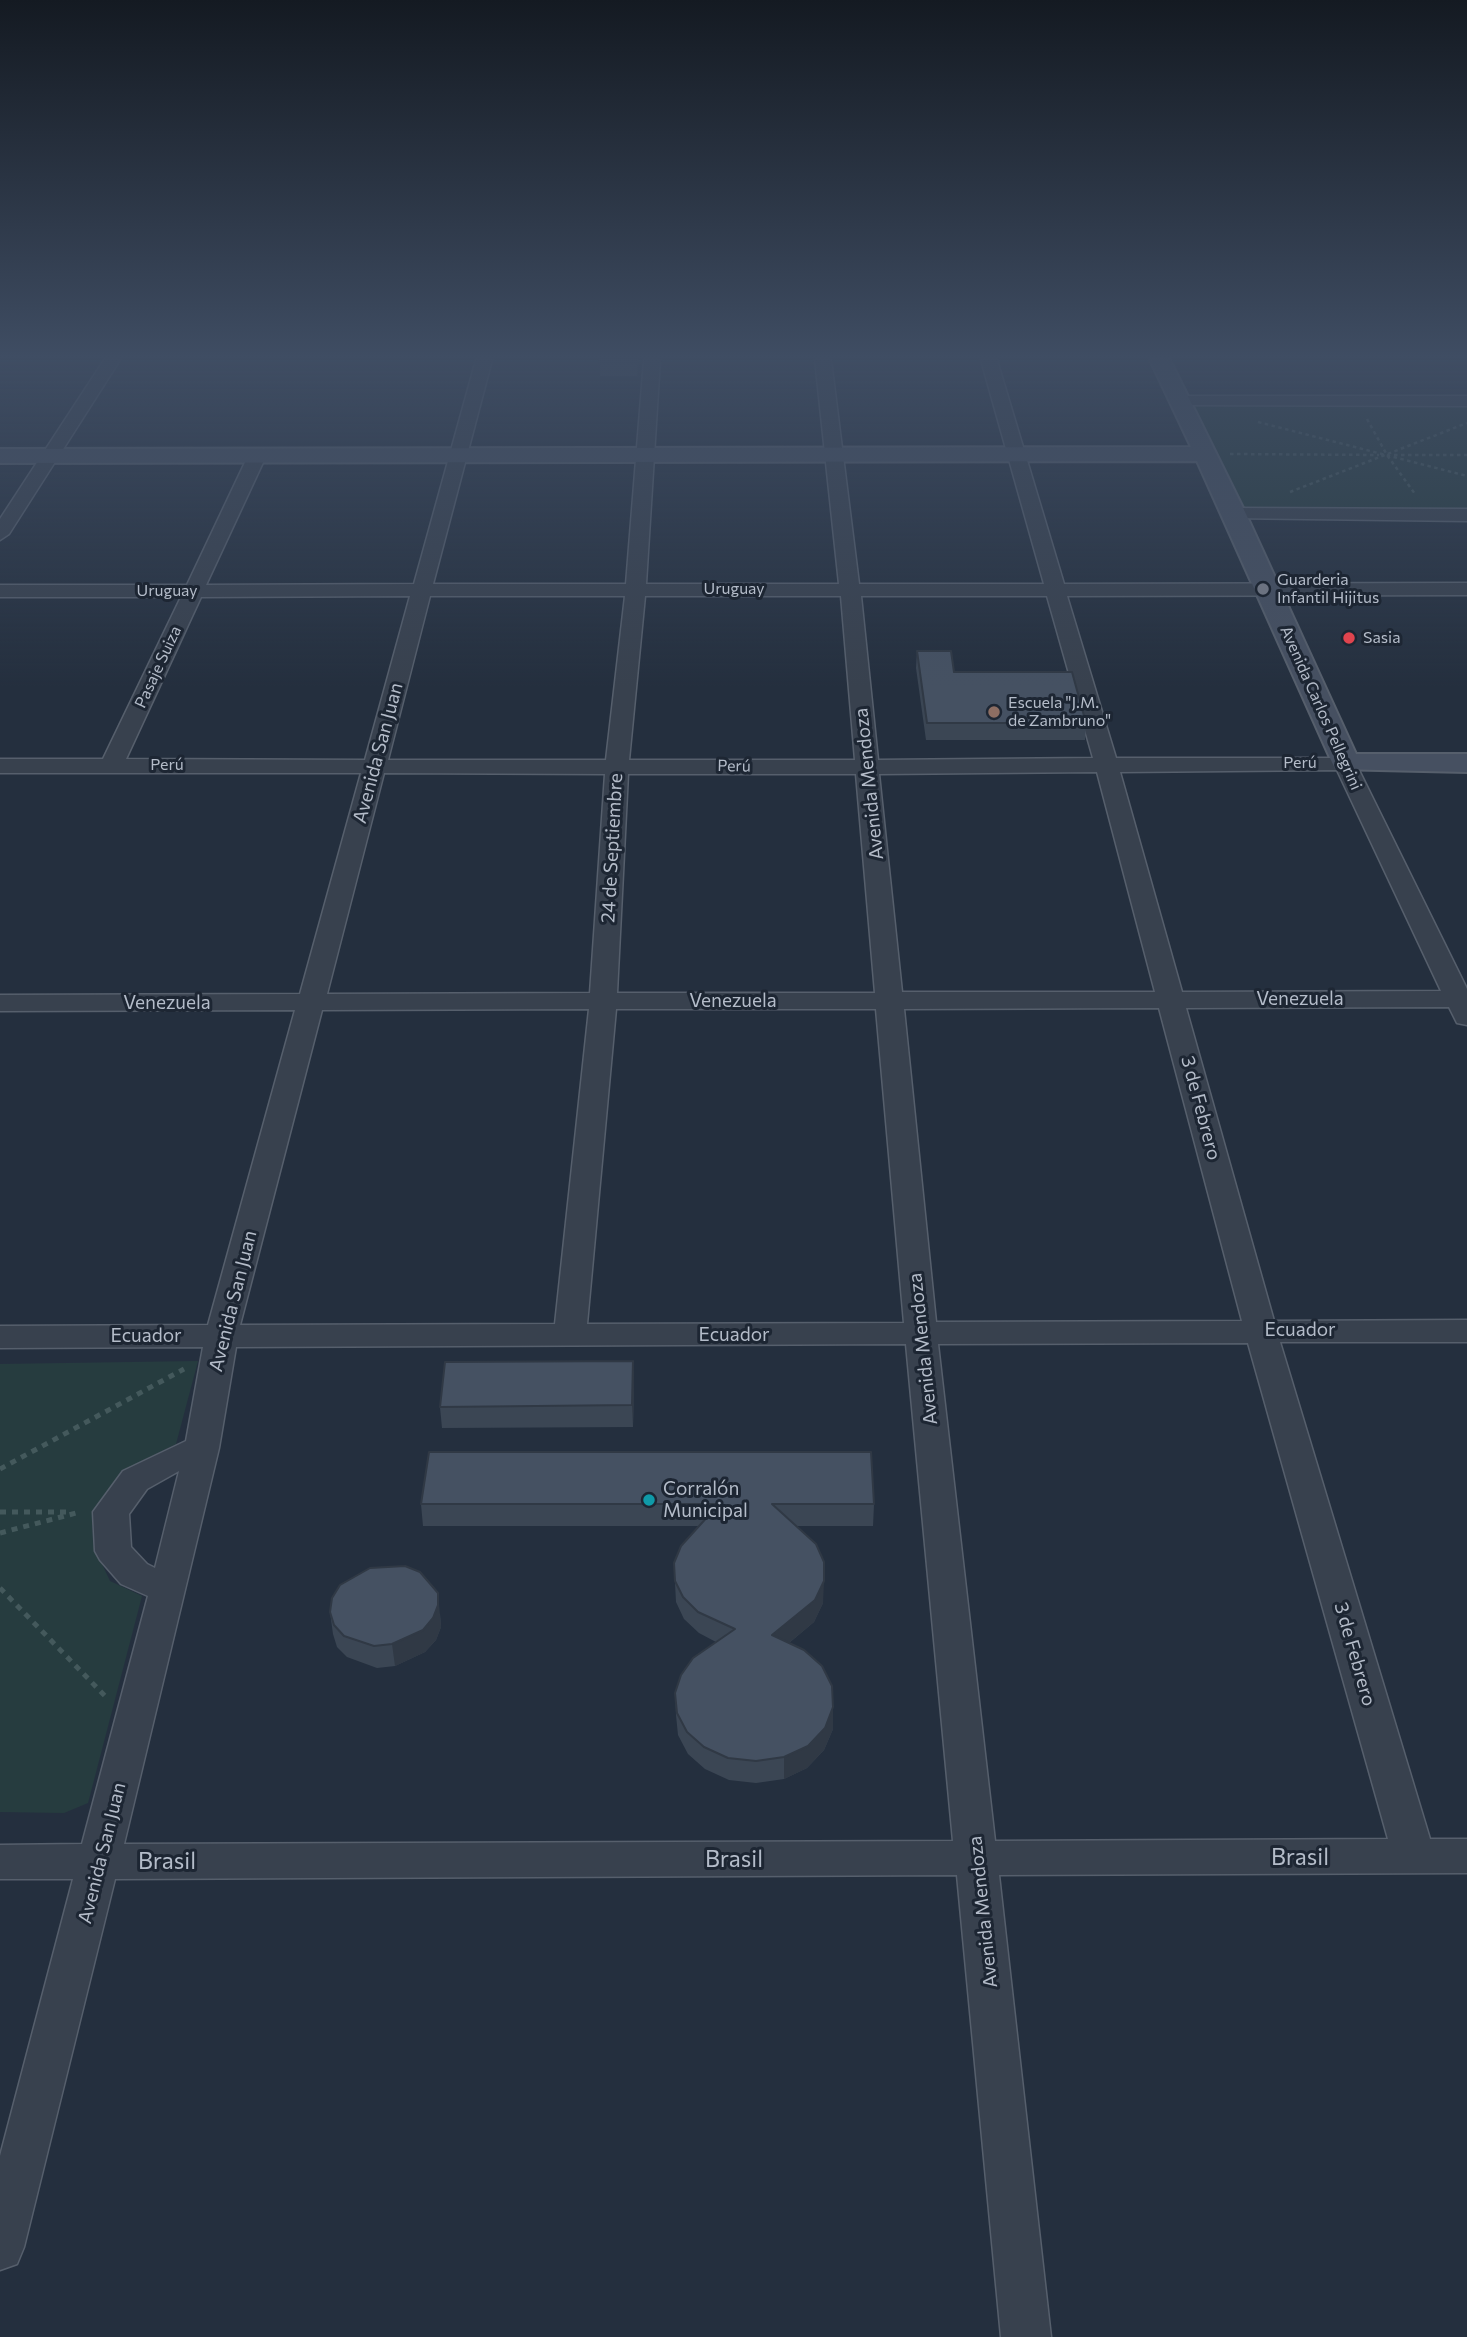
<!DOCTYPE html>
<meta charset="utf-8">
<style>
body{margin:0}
canvas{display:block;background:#242f3e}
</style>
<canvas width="1467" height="2337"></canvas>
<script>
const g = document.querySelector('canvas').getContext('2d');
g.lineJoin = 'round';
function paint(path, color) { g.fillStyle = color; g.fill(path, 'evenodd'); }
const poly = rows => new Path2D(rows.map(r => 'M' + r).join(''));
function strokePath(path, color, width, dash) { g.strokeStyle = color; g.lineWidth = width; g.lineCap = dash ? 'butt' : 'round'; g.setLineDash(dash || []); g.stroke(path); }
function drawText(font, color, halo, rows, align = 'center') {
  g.font = font + ' Commissioner,sans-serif'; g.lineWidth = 6; g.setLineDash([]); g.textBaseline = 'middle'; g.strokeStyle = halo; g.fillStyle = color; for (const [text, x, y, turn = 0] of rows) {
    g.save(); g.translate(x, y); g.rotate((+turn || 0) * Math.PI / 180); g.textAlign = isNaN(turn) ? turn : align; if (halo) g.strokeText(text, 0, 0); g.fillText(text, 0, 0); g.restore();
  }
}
paint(poly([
 [1178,401,1467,401,1467,515,1234,514],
 [198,1361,176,1444,132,1466,92,1512,93,1545,110,1581,142,1596,88,1803,64,1813,0,1812,0,1364]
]), '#263c3f');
const street = poly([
 [104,360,120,360,9,534,0,540,0,519,104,360],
 [476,360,492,360,433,584,626,584,644,360,660,360,646,584,839,584,815,360,831,360,859,584,1044,584,981,360,997,360,1064,584,1467,583,1467,595,1067,596,1116,758,1353,758,1467,989,1467,1025,1457,1023,1449,1007,1186,1008,1274,1321,1467,1320,1467,1342,1280,1342,1430,1839,1467,1839,1467,1873,999,1875,1051,2337,1001,2337,957,1875,115,1879,24,2247,17,2264,0,2270,0,2156,73,1879,0,1879,0,1845,82,1844,148,1596,121,1584,100,1560,95,1551,93,1512,123,1471,186,1441,203,1347,0,1348,0,1326,208,1325,295,1010,0,1011,0,995,300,994,361,773,0,773,0,759,103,759,181,597,0,597,0,585,187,585,248,456,257,451,266,456,206,585,414,584,476,360],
 [410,596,365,760,126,759,201,597,410,596],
 [430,596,625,596,606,760,388,760,430,596],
 [645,596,841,596,855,760,629,760,645,596],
 [861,596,1047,596,1093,758,878,760,861,596],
 [1337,770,1441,991,1182,992,1120,772,1337,770],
 [1097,772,1155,992,902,992,879,774,1097,772],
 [384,773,605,774,590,993,327,994,384,773],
 [628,774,856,774,875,993,617,993,628,774],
 [1159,1008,1242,1321,936,1322,904,1009,1159,1008],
 [589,1009,555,1324,240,1325,322,1010,589,1009],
 [616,1009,876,1009,904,1323,587,1324,616,1009],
 [1248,1343,1388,1839,995,1841,938,1344,1248,1343],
 [906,1344,953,1841,124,1844,219,1448,236,1347,906,1344],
 [179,1471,155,1568,147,1564,131,1547,129,1514,147,1489,179,1471],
 [1178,396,1467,396,1467,406,1172,405,1170,401,1178,396],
 [1234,508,1467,509,1467,521,1227,518,1225,514,1234,508]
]);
const secondary = poly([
 [1150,360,1170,360,1246,514,1356,754,1467,754,1467,772,1335,769,1197,461,0,463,0,449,1191,447,1150,360]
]);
strokePath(street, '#565f6c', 3);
strokePath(secondary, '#565f6c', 4);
strokePath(poly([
 [1367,419,1387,455,1415,494],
 [1258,422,1467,476],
 [1230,454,1379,455],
 [1394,455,1467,455],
 [1290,492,1467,423]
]), '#44595c', 2.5, [3.5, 3.5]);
strokePath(poly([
 [0,1469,184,1369],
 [0,1512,66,1512],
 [0,1533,80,1512],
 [0,1588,106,1697]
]), '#44595c', 5, [6, 6]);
paint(street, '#38414e');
paint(secondary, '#465061');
paint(poly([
 [600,360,639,360,637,376,600,376],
 [917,651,954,672,1086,723,1085,740,926,740,916,668],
 [633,1361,634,1382,633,1427,442,1428,440,1407],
 [421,1504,874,1504,873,1526,796,1526,823,1603,814,1622,789,1643,833,1729,824,1750,807,1768,784,1779,756,1783,729,1780,705,1769,688,1754,678,1735,676,1715,675,1693,716,1642,699,1633,684,1619,676,1602,674,1563,700,1526,423,1526],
 [330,1612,440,1614,441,1627,436,1640,425,1652,395,1666,377,1668,347,1657,337,1647,333,1634]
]), '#3b4654');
paint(poly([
 [637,360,639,360,637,376],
 [633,1361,634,1382,633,1427,632,1405],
 [824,1581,823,1603,814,1622,772,1657,772,1635],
 [438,1593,441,1627,436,1640,425,1652,395,1666,392,1644],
 [833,1707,833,1729,824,1750,807,1768,784,1779,784,1757]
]), '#303945');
const building = poly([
 [600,360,637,360,637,363,599,363,600,360],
 [917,651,951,651,954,672,1072,672,1086,723,927,723,917,651],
 [633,1361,632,1405,440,1407,445,1362,633,1361],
 [429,1452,871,1452,874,1504,772,1504,816,1544,824,1562,824,1581,815,1600,772,1635,804,1650,822,1666,832,1686,833,1707,825,1728,808,1746,784,1757,756,1761,728,1758,704,1747,687,1732,677,1713,675,1693,681,1675,693,1658,735,1629,698,1612,683,1597,675,1581,674,1563,681,1546,719,1504,421,1504,429,1452],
 [405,1566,420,1572,438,1593,438,1605,433,1618,423,1630,392,1644,374,1646,344,1636,334,1625,330,1612,332,1598,340,1585,370,1568,405,1566]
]);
paint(building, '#455162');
strokePath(building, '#303945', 2);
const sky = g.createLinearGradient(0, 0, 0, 687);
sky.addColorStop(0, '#141a22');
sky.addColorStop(0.52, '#3f4d63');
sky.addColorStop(1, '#3f4d6300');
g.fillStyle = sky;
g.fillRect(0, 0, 1467, 687);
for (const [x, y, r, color] of [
 [1263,589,7,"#6b7280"],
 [1349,638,7,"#e0444e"],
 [994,712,7,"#8d6e63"],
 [649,1500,7,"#0f9aa8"]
]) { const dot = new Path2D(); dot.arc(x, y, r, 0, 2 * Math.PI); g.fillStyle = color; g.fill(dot); strokePath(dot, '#1d2633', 2.5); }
drawText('16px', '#b4bcc9', '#1d2633', [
 ["Guarderia",1277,580],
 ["Infantil Hijitus",1277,598],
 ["Sasia",1363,638],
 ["Escuela \"J.M.",1008,703],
 ["de Zambruno\"",1008,721]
], 'left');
drawText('16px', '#b4bcc9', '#1d2633', [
 ["Uruguay",734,589],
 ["Uruguay",167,591],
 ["Pasaje Suiza",158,667,-65],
 ["Avenida Carlos Pellegrini",1321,708,66],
 ["Perú",1300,763],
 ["Perú",167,765],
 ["Perú",734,766,1]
]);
drawText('19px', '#b4bcc9', '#1d2633', [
 ["Avenida San Juan",378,753,-75],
 ["Avenida Mendoza",869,784,-96],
 ["24 de Septiembre",612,848,-87],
 ["Venezuela",1300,999],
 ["Venezuela",733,1001],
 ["Venezuela",167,1003],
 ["3 de Febrero",1201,1108,75],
 ["Avenida San Juan",233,1301,-76],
 ["Ecuador",1300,1330],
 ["Ecuador",734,1335],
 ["Ecuador",146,1336],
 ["Avenida Mendoza",923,1349,-96],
 ["3 de Febrero",1355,1654,74],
 ["Avenida San Juan",102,1853,-76],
 ["Avenida Mendoza",983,1912,-96]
]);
drawText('19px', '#b4bcc9', '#1d2633', [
 ["Corralón",663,1489],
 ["Municipal",663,1511]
], 'left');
drawText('23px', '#b4bcc9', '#1d2633', [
 ["Brasil",1300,1857],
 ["Brasil",734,1859],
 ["Brasil",167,1861]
]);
</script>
